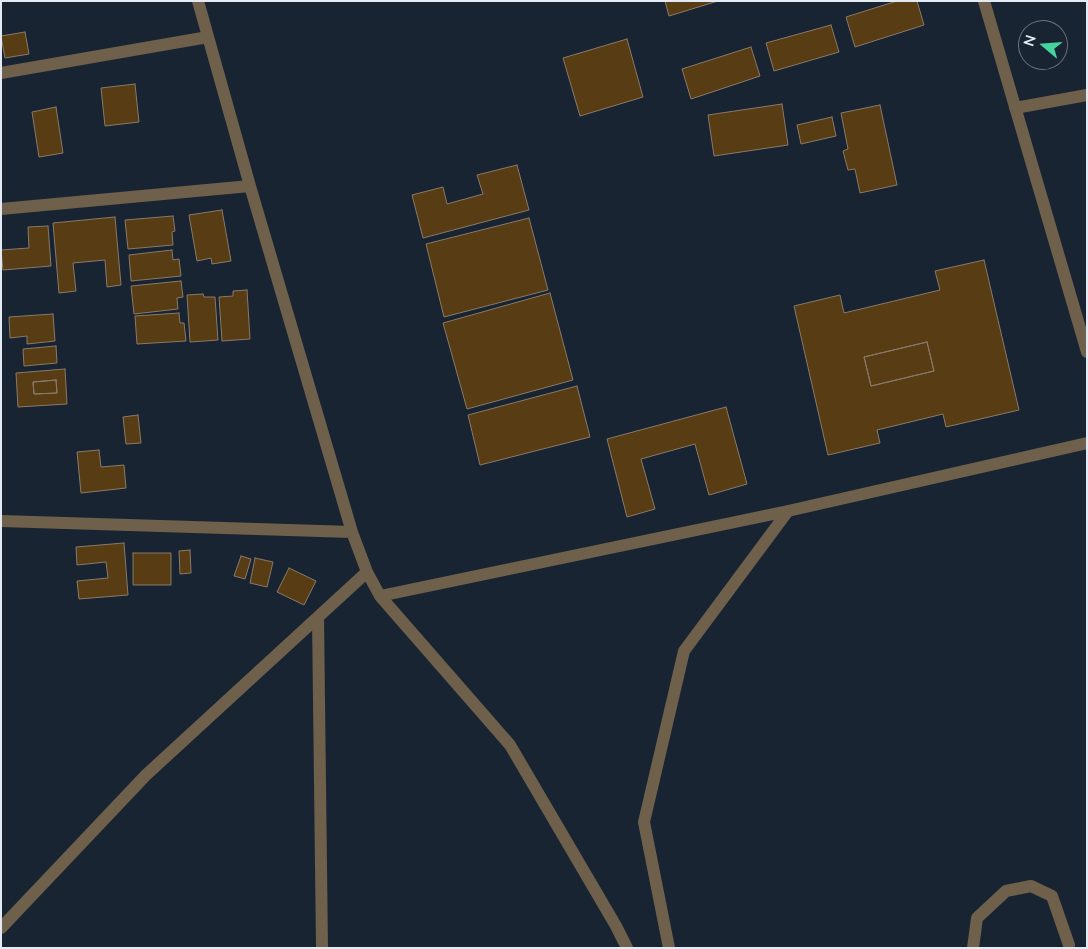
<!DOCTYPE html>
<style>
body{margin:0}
#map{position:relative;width:1088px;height:949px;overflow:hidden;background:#192433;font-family:Lato,sans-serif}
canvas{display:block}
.frame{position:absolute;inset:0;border:2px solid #e3eaf4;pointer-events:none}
.north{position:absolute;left:1018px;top:20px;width:50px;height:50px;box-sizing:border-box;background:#192433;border:1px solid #6a7380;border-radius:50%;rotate:288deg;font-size:14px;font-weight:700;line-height:20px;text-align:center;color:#e3eaf4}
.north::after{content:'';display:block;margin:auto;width:18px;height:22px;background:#45d49f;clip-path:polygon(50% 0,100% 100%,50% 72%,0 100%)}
</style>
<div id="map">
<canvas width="1088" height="949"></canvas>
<div class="frame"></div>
<div class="north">N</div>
</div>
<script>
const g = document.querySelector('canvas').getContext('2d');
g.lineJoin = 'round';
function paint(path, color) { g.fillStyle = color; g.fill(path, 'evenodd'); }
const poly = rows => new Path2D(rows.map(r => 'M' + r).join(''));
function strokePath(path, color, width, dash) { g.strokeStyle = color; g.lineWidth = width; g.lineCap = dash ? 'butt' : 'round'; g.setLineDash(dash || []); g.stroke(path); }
const building = poly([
 [665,1,718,1,669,16,665,1],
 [897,1,917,1,924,25,855,47,846,17,897,1],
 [831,25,839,52,774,71,766,43,831,25],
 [25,32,29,54,5,58,1,36,25,32],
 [627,39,643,97,580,116,563,58,627,39],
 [751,47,760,76,691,99,682,69,751,47],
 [135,84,139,122,105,126,101,88,135,84],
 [782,104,788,145,714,156,708,115,782,104],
 [880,105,897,185,860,193,855,169,848,170,843,151,848,149,841,113,880,105],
 [56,107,63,153,39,157,32,112,56,107],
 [832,117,836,136,801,144,797,125,832,117],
 [517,165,529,210,423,238,412,195,443,187,447,204,483,194,477,175,517,165],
 [222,210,231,261,212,264,211,258,197,261,189,215,222,210],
 [173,216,175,231,172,232,173,245,128,249,125,220,173,216],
 [115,217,121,285,107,287,105,260,73,263,76,291,59,293,53,223,115,217],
 [529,218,548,290,444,317,426,244,529,218],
 [48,226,51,266,3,270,1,250,29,248,28,227,48,226],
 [172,250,173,260,179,259,181,276,131,281,129,255,172,250],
 [984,260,1019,410,946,427,943,414,877,430,880,443,828,455,794,306,840,295,844,313,940,290,935,271,984,260],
 [927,342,934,371,871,386,864,357,927,342],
 [181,281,183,297,177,298,178,309,134,314,131,286,181,281],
 [247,290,250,339,222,341,219,297,233,296,233,291,247,290],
 [550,293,573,380,467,409,443,323,550,293],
 [203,294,204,297,215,297,218,340,190,342,187,295,203,294],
 [179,313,180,323,184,323,186,341,137,344,135,316,179,313],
 [53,314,55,341,27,344,27,336,10,338,9,317,53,314],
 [927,342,934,371,871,386,864,357,927,342],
 [56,346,57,363,24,366,23,349,56,346],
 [65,369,67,404,18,407,16,373,65,369],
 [56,380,57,393,34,394,33,382,56,380],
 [56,380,57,393,34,394,33,382,56,380],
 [577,386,590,437,480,465,468,415,577,386],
 [726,407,747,484,709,495,695,444,641,459,655,509,627,517,607,439,726,407],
 [138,415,141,443,126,444,123,417,138,415],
 [99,450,101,467,124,465,126,488,81,493,77,452,99,450],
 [124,543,128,595,79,599,77,581,108,578,106,562,77,565,76,547,124,543],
 [190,550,191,573,180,574,179,551,190,550],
 [133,553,171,553,171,585,133,585,133,553],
 [241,556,251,559,245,579,234,576,241,556],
 [255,558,273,562,267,587,250,583,255,558],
 [289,568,316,581,304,605,277,592,289,568]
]);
paint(building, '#583c13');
strokePath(building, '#897a69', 1);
strokePath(poly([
 [198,1,250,186,352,532,367,572,380,596,510,745,616,926,627,948],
 [984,1,1087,352],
 [1,73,208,37],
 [1015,108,1087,95],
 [1,209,250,186],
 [1,521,352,532],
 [380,596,788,511,1087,443],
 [318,617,322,948],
 [1,928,146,775,367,572],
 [669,948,644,822,684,651,788,511],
 [973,948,977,918,1006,891,1031,886,1052,896,1069,945]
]), '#6e604a', 12);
</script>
